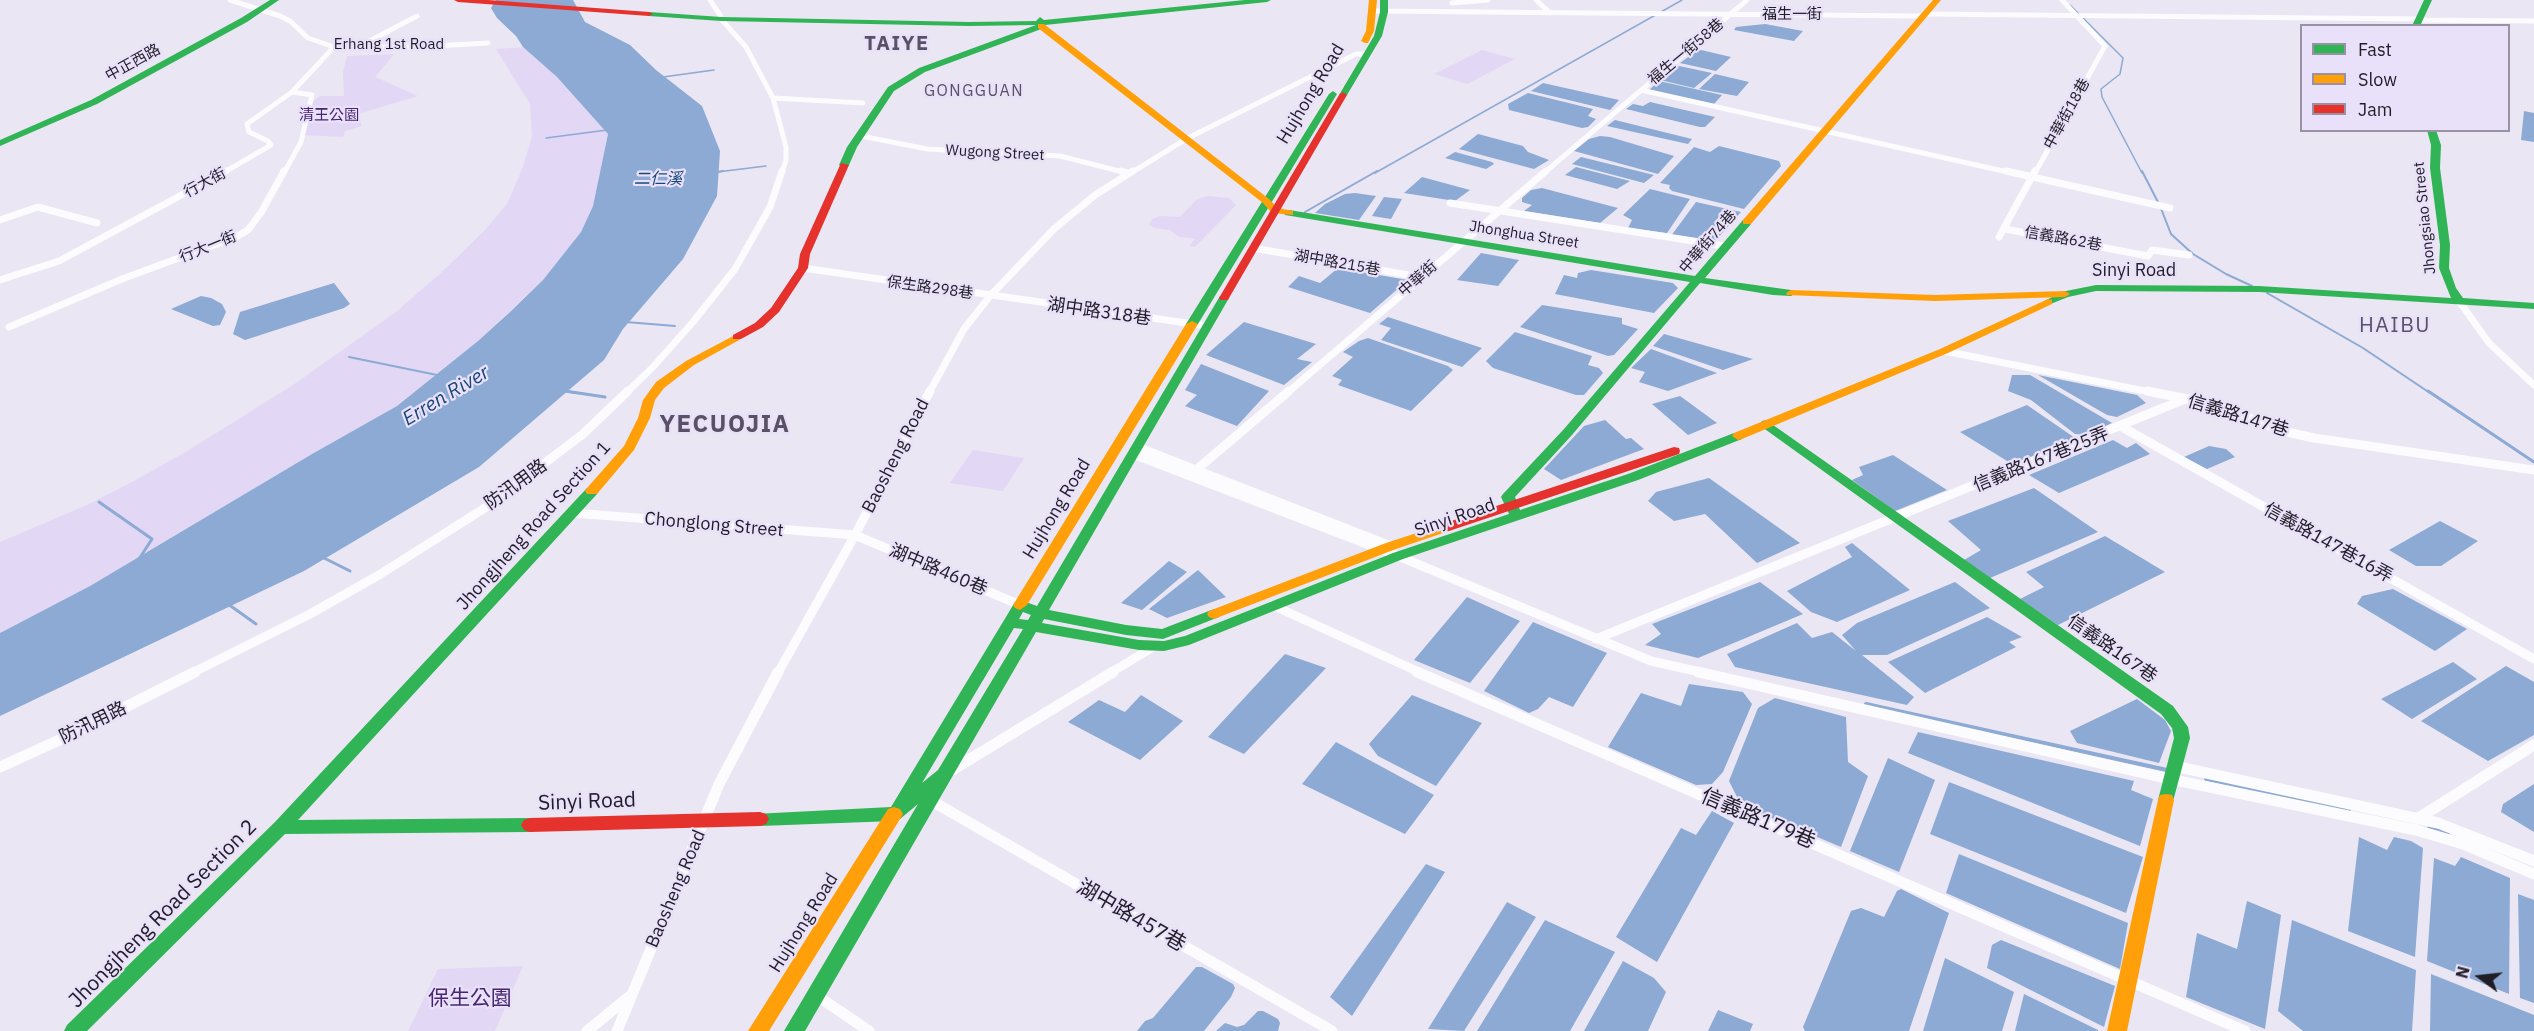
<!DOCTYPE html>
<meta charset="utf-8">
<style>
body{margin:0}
#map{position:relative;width:2534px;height:1031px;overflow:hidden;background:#eae6f3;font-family:"IBM Plex Sans",sans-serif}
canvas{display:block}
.legend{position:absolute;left:2300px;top:24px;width:210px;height:108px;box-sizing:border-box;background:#e9e0f9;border:2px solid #9992a5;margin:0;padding:8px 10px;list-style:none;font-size:18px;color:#201d26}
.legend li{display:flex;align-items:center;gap:12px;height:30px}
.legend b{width:30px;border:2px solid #9992a5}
.north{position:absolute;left:2450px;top:947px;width:60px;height:60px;-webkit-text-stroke:4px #e9e0f9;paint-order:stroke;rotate:285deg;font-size:16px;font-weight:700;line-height:24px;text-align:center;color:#201d26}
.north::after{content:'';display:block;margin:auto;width:21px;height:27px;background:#201d26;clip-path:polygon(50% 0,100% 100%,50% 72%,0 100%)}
</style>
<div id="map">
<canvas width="2534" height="1031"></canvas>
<ul class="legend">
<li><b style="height:8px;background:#30b455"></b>Fast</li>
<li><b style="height:8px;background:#ff9f0a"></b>Slow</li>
<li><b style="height:8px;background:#e5322d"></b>Jam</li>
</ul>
<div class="north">N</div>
</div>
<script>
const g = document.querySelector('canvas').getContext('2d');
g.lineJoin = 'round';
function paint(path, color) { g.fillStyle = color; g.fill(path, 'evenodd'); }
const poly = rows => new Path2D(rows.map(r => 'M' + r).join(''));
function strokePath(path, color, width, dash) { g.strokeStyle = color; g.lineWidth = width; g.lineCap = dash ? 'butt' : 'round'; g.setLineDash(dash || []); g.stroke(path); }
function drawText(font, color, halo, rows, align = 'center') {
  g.font = font + ' "IBM Plex Sans","Noto Sans TC",sans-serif'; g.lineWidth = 4.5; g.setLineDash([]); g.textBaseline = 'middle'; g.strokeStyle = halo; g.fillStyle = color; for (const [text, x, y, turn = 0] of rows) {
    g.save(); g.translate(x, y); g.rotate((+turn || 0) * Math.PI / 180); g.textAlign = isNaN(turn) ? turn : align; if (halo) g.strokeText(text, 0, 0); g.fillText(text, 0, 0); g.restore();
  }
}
paint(poly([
 [523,47,557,77,608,134,593,206,581,232,543,280,478,341,397,406,312,454,90,586,0,633,0,542,87,505,134,481,189,450,293,385,396,312,444,270,484,231,507,204,523,167,532,136,530,104,496,49],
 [1482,50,1515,59,1467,84,1434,74],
 [394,54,375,77,418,96,358,114,362,126,345,131,343,137,302,135,310,104,320,96,344,96,343,72,347,56],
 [1207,196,1229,198,1236,205,1195,247,1189,246,1195,239,1179,237,1170,230,1154,228,1149,224,1152,219,1160,216,1180,217,1196,200],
 [973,450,1024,458,1003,491,950,483],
 [523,966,495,1031,408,1031,438,969]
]), '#e2d8f5');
paint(poly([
 [496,0,573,0,585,22,630,45,656,70,702,106,720,151,717,196,683,259,623,329,604,360,479,467,304,571,0,716,0,633,90,586,312,454,397,406,478,341,510,312,543,280,581,232,593,206,608,134,557,77,523,47,516,36,497,18,491,8],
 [1765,24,1803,31,1794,41,1734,30,1736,27],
 [1701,50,1731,57,1716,71,1680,63,1695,52],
 [1679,66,1712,73,1694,88,1660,80],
 [1715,74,1749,82,1737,96,1699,89],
 [1659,81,1722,95,1714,104,1649,90],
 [1543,83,1619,100,1610,110,1531,91],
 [1528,93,1593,109,1588,116,1596,119,1588,127,1582,128,1509,110,1508,104],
 [1650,102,1715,117,1705,127,1700,127,1626,109,1633,104,1643,106],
 [2524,111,2534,113,2534,142,2521,140],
 [1615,120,1692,139,1688,144,1607,126],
 [1478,134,1523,146,1528,152,1549,160,1534,169,1459,149],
 [1600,136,1610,137,1674,156,1658,174,1574,151,1589,139],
 [1719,146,1779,161,1781,166,1744,209,1672,191,1669,188,1670,185,1660,183,1694,147,1710,152],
 [1455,152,1492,162,1494,164,1486,169,1445,158],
 [1581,157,1654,175,1644,183,1572,164],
 [1576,167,1630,181,1617,189,1565,175],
 [1422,177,1470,190,1455,201,1404,193],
 [1542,188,1618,208,1600,223,1524,211,1532,205,1522,202,1522,198,1531,190],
 [1650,189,1690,199,1667,233,1628,228,1632,220,1623,215],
 [1355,193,1376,196,1359,220,1315,213,1325,204,1345,194],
 [1384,197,1402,199,1391,219,1372,216],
 [1696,202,1741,212,1716,240,1671,236],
 [1481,253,1519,260,1498,286,1457,280],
 [1338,268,1408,280,1370,313,1288,287,1299,276,1320,283],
 [1591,270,1673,283,1678,288,1654,313,1555,294,1564,275,1577,278,1578,273],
 [334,283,350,304,344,308,245,340,233,334,240,312],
 [201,296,211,298,222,304,226,312,220,325,213,326,171,309],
 [1542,305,1622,318,1622,324,1638,329,1614,355,1608,356,1520,327],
 [1388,317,1482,348,1462,367,1381,340,1391,328,1379,324],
 [1244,322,1316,344,1297,359,1312,362,1284,385,1206,355],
 [1515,332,1592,356,1588,365,1599,368,1603,373,1584,395,1576,395,1493,368,1486,361],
 [1664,334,1753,359,1723,370,1653,346],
 [1368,338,1448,366,1453,370,1411,411,1338,385,1342,380,1332,376,1353,357,1343,352,1359,341],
 [1651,349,1717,373,1668,391,1639,382,1645,372,1631,368],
 [1201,364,1269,391,1237,426,1185,406,1197,395,1185,390],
 [2012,375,2030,375,2112,423,2086,435,2075,434,2031,400,2008,391],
 [2038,375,2137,395,2146,403,2117,417,2107,415],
 [1680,396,1717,423,1688,435,1652,404],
 [2027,405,2078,440,2012,464,1960,432],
 [1605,420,1626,439,1631,438,1644,449,1561,480,1544,469,1584,426],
 [2113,440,2127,448,2136,443,2150,454,2059,493,2029,475],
 [2209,446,2226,449,2235,457,2207,469,2184,457],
 [1893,455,1947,490,1895,511,1852,480,1863,475,1859,467],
 [1709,478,1800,543,1757,563,1705,514,1674,521,1648,501,1656,492],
 [2034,488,2098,532,1990,578,1964,560,1981,550,1948,521],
 [2440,521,2478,541,2441,566,2416,566,2389,550],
 [2105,536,2165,572,2058,625,2020,599,2044,587,2026,572],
 [1852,543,1910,590,1837,622,1811,612,1787,591,1852,557,1845,547],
 [1169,561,1187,572,1142,610,1121,603],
 [1198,570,1226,597,1167,618,1149,609],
 [1760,582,1803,614,1698,658,1645,645,1661,634,1652,624],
 [1955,582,1990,608,1887,655,1862,655,1914,697,1907,705,1735,667,1727,654,1797,623,1812,638,1832,632,1856,651,1842,635,1857,623],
 [2393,589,2467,629,2435,651,2357,604,2362,596],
 [1467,597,1520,621,1470,683,1414,660],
 [1987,617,2022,637,2009,642,2016,647,1925,693,1888,662],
 [1533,622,1607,653,1573,707,1549,697,1538,709,1529,713,1484,691],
 [1285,654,1326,668,1244,754,1208,737],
 [2453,662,2477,679,2412,719,2381,699],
 [2506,666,2534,682,2534,735,2488,761,2421,721],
 [1689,684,1743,692,1752,704,1723,772,1712,784,1696,785,1608,747,1641,693,1681,706],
 [1141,695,1183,721,1140,760,1068,722,1099,700,1125,712],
 [1412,695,1482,723,1436,786,1378,756,1369,744],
 [1775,698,1846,717,1848,762,1868,776,1841,847,1741,805,1729,781,1758,708],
 [2137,699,2165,720,2171,731,2159,763,2077,743,2070,731],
 [1918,732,2134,781,2131,790,2153,799,2140,846,1908,753],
 [1336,742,1434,795,1405,834,1302,784],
 [1888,758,1935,780,1899,872,1850,851],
 [1949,782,2143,857,2126,913,1930,834],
 [2534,784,2534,832,2501,812,2503,804],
 [1712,811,1734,823,1657,962,1616,937,1681,828,1696,835],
 [2359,837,2387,850,2394,837,2411,841,2423,848,2415,957,2348,931],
 [1959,854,2128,923,2120,969,1946,893],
 [2461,857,2510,878,2509,994,2427,961,2434,858,2455,866],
 [1426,864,1445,872,1352,1016,1330,997],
 [1901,889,1949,913,1909,1031,1805,1031,1803,1027,1851,911,1861,908,1884,917,1897,891],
 [2518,894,2534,900,2534,1003,2520,998],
 [2247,901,2281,915,2265,1029,2186,997,2197,933,2237,949],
 [1507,902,1536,917,1464,1031,1428,1029],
 [1545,920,1615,952,1570,1031,1477,1031],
 [2292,920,2416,970,2412,1031,2303,1031,2278,1011],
 [2001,940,2115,986,2104,1027,1987,968,1992,945],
 [1945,958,2014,992,2002,1031,1923,1031],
 [1623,961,1654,978,1666,992,1648,1031,1584,1031],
 [1196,967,1202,967,1233,984,1235,988,1231,997,1204,1031,1137,1031,1145,1021,1153,1018],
 [2431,974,2534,1015,2534,1031,2430,1031],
 [2024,994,2098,1030,2098,1031,2015,1031],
 [1718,1010,1753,1024,1750,1031,1708,1031],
 [1258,1011,1263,1011,1278,1019,1280,1023,1278,1031,1216,1031,1225,1023,1237,1027,1244,1025]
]), '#8caad3');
strokePath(poly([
 [2070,5,2123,58,2120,74,2101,89,2102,97,2142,173],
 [663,77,714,70],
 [546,138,607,130],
 [717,172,766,166],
 [1375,173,1682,0]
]), '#8caad3', 1.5);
strokePath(poly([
 [2142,171,2160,206,2171,234,2193,254,2226,274,2252,286],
 [717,172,723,171],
 [1304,215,1305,212,1377,171],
 [2267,293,2363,348,2430,393],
 [626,322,675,326],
 [349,357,437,375],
 [565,391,575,393]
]), '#8caad3', 2);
strokePath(poly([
 [565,391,605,397],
 [2428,391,2534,462],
 [99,502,152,539,139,559],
 [322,557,350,571],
 [228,604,256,624]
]), '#8caad3', 3);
strokePath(poly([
 [1866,704,2167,770],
 [2206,779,2349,810],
 [2429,828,2448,833]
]), '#8caad3', 4);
strokePath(poly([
 [230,0,280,16,290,21,308,38,334,47,414,47,488,43],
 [710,0,720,15],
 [1536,0,1550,13],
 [1452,3,1488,0],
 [1372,11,1922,16],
 [1925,14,2418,19],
 [721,19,746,47,773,98,786,147,786,160,782,173],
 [2418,20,2534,21],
 [358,47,417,16],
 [1641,90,2012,173],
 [773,98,863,103],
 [861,136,927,149,1060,156,1127,173],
 [223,173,271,145,268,141,249,132,247,124,292,92,334,47],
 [284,173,301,142,312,95,292,92],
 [1131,173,1186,139,1356,54,1366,54],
 [1544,173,1747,0],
 [2035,173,2105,46,2062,0]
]), '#fcfbfd', 5);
strokePath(poly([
 [1121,171,1128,173],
 [2006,171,2170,208],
 [1450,203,1725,246],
 [0,220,38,207,97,223],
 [2005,229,2148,256,2152,250,2189,255],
 [1999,237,2035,171],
 [1253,248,1420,277],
 [803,268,1208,326],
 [0,280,59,261,226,171],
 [2459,301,2489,343,2534,385],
 [9,327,122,279,236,237,248,230,262,211,284,171],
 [1944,351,2155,393],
 [626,393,653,367,693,322,735,269,770,207,782,171],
 [929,393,964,329,990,296,1054,229,1095,195,1133,171],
 [1287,393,1546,171]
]), '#fcfbfd', 7);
strokePath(poly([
 [2147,391,2208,403,2287,432,2314,438,2534,470],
 [2122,427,2534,659],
 [1137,447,1391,546],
 [1133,454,1398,556,1651,661,1705,673],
 [1196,470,1289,391],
 [573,513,855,535,1020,605],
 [1272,605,1421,673],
 [1596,639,2185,399],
 [192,673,310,614,379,575,488,506,583,434,628,391],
 [778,673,855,535,930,391],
 [1110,673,1155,646]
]), '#fcfbfd', 9);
strokePath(poly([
 [1417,672,2245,1031],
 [1698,672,2170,779,2416,830,2463,844,2534,874],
 [2174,766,2438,823,2534,861],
 [0,767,66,737,195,672],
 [949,772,1113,672],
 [930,800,1332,1031],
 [2417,819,2534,745],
 [816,995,869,1031],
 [587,1031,630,996],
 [617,1031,719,784,778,672]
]), '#fcfbfd', 11);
paint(poly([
 [270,0,279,0,247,22,97,104,0,146,0,140,91,100,241,18,270,0],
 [1245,0,1271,0,1267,2,1045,25,1044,28,925,72,894,91,857,147,849,165,844,168,839,165,847,147,888,87,919,68,1036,25,969,26,721,21,649,16,645,14,649,12,721,17,969,22,1036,21,1040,17,1044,20,1245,0],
 [1380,0,1388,0,1388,12,1382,36,1347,95,1340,97,1339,95,1374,36,1380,12,1380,0],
 [2424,0,2432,0,2420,26,2412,26,2424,0],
 [1333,91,1337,94,1198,324,1192,327,1188,326,1186,324,1329,94,1333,91],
 [2427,130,2436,130,2441,145,2440,168,2450,245,2449,268,2456,288,2463,298,2534,303,2534,309,2259,292,2096,291,2068,297,2048,305,2043,302,2061,292,2096,285,2259,286,2451,298,2439,268,2440,245,2430,168,2431,145,2427,130],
 [1289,210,1695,276,1743,220,1747,219,1751,220,1751,224,1705,278,1791,290,1796,293,1791,296,1773,295,1700,283,1572,435,1515,497,1520,510,1628,474,1734,433,1742,433,1744,436,1742,439,1638,480,1403,559,1189,645,1164,651,1139,650,1036,632,805,1031,784,1031,918,804,900,819,894,821,760,826,754,824,751,819,754,814,891,807,1015,602,1020,600,1037,606,1220,296,1228,296,1229,298,1049,610,1126,625,1162,629,1214,609,1219,611,1221,614,1219,617,1163,639,1126,635,1044,619,1042,623,1139,640,1164,641,1185,636,1393,553,1509,514,1501,497,1503,494,1564,429,1690,282,1285,215,1284,213,1289,210],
 [1023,612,1031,615,1028,620,1019,619,1023,612],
 [1014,628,1023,629,938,770,922,783,1014,628],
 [1766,420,2173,706,2188,727,2190,738,2172,805,2166,806,2160,805,2158,800,2174,738,2172,728,2161,714,1762,427,1760,424,1762,421,1766,420],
 [592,487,597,488,599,491,597,494,298,820,530,818,536,820,539,825,536,830,530,832,285,834,87,1031,64,1031,67,1025,275,822,587,488,592,487]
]), '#30b455');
paint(poly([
 [1369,0,1377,0,1374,31,1368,43,1365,43,1361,41,1366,31,1369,0],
 [1933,0,1941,0,1751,224,1743,224,1743,220,1933,0],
 [1038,24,1044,24,1269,199,1278,208,1293,211,1293,215,1272,213,1263,203,1038,28,1038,24],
 [1791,290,1935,295,2065,291,2070,294,2065,297,1935,301,1787,295,1786,293,1791,290],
 [2048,299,2052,300,2052,304,1948,353,1742,439,1738,440,1732,436,1734,433,1940,349,2048,299],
 [1192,321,1198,324,1027,605,1020,610,1015,608,1013,605,1186,324,1192,321],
 [737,334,741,335,741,339,694,365,664,388,655,400,650,418,634,450,597,494,587,494,585,491,587,488,624,446,638,418,643,400,656,382,686,361,737,334],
 [1444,524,1449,525,1451,528,1449,531,1396,549,1219,617,1214,619,1209,617,1207,614,1209,611,1386,543,1444,524],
 [2166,794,2172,795,2174,800,2127,1031,2107,1031,2158,800,2160,795,2166,794],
 [894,807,900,809,903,814,900,819,769,1031,748,1031,888,809,894,807]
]), '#ff9f0a');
paint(poly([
 [454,0,488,0,649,12,653,14,649,16,458,2,454,0],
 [1343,92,1347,95,1229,298,1228,300,1220,300,1219,298,1339,95,1343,92],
 [841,163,849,165,810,254,808,268,779,312,763,327,741,339,733,339,733,335,755,323,771,308,798,268,800,254,841,163],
 [1674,447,1679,448,1680,451,1679,454,1449,531,1439,531,1437,528,1439,525,1674,447],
 [760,812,766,814,769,819,766,824,760,826,530,832,524,830,521,825,524,820,530,818,760,812]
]), '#e5322d');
drawText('15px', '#201d26', '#e9e0f9', [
 ["福生一街",1792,15],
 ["Erhang 1st Road",389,45],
 ["福生一街58巷",1686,52,-40],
 ["中正西路",133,63,-29],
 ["中華街18巷",2067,114,-61],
 ["Wugong Street",995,153,3],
 ["行大街",205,183,-28],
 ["Jhongsiao Street",2425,218,-96],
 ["Jhonghua Street",1524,235,9],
 ["信義路62巷",2063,239,10],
 ["中華街74巷",1708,242,-49],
 ["行大一街",208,247,-22],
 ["湖中路215巷",1337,263,10],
 ["中華街",1418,279,-41],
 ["保生路298巷",930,288,8]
]);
drawText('15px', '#482570', '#e9e0f9', [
 ["清王公園",329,116]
]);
g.letterSpacing = '1.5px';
drawText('16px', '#595166', '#e9e0f9', [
 ["GONGGUAN",974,91]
]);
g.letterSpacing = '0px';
drawText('italic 16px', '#174779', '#e9e0f9', [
 ["二仁溪",658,179]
]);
drawText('18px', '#201d26', '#e9e0f9', [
 ["Hujhong Road",1311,94,-59],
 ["Sinyi Road",2134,271],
 ["湖中路318巷",1099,312,8],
 ["信義路147巷",2238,416,17],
 ["Baosheng Road",896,456,-63],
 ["信義路167巷25弄",2041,460,-22],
 ["防汛用路",516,485,-36],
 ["Hujhong Road",1057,509,-59],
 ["Sinyi Road",1455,518,-19],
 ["Chonglong Street",714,525,5],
 ["Jhongjheng Road Section 1",534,526,-48],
 ["信義路147巷16弄",2328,543,29],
 ["湖中路460巷",938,570,23],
 ["信義路167巷",2112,649,35],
 ["防汛用路",93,723,-26],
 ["Baosheng Road",676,889,-67],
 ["Hujhong Road",804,923,-58]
]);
g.letterSpacing = '1.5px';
drawText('bold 20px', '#595166', '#e9e0f9', [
 ["TAIYE",897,44]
]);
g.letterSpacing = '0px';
drawText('italic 20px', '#174779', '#e9e0f9', [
 ["Erren River",446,396,-31]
]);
g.letterSpacing = '1.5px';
drawText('21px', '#595166', '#e9e0f9', [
 ["HAIBU",2395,326]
]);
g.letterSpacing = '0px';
drawText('21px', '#201d26', '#e9e0f9', [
 ["Sinyi Road",587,802,-2],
 ["信義路179巷",1758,819,23],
 ["Jhongjheng Road Section 2",163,914,-45],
 ["湖中路457巷",1131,916,30]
]);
drawText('21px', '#482570', '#e9e0f9', [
 ["保生公園",470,999]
]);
g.letterSpacing = '1.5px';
drawText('bold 24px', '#595166', '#e9e0f9', [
 ["YECUOJIA",725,425]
]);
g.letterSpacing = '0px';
</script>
